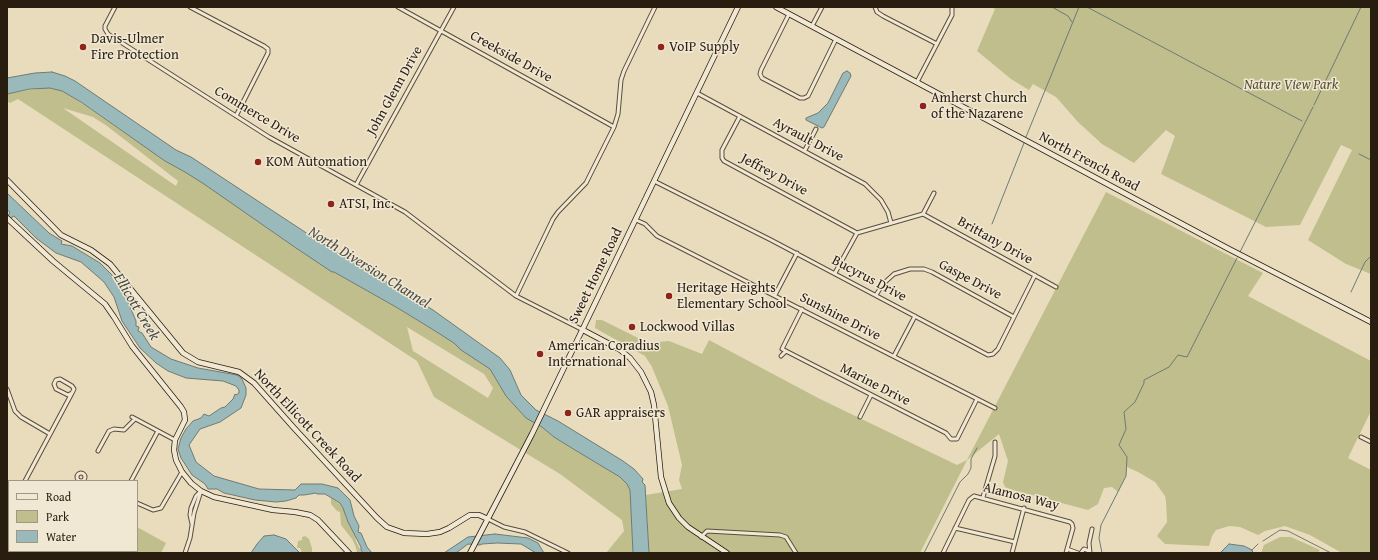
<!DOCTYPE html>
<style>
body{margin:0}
#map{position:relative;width:1378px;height:560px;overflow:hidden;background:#e9dcbd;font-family:"Gentium Book Plus",serif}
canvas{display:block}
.frame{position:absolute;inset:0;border:8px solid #291d10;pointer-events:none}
.legend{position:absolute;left:8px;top:480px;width:130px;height:72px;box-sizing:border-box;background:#f1e8d4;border:1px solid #a19786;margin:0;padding:5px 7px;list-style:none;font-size:12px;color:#291d10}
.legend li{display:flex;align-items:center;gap:8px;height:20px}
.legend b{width:20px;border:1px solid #a19786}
</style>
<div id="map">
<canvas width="1378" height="560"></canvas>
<div class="frame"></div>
<ul class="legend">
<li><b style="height:5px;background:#f1e8d4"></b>Road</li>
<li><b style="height:11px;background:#bfbe8c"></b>Park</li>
<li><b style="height:11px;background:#9ab9ba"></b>Water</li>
</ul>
</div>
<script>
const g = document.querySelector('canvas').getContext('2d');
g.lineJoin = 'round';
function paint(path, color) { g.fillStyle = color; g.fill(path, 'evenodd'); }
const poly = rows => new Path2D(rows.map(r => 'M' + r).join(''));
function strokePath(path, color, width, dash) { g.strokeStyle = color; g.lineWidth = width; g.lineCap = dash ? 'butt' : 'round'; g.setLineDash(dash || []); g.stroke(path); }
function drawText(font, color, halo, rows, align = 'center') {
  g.font = font + ' "Gentium Book Plus",serif'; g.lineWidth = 3; g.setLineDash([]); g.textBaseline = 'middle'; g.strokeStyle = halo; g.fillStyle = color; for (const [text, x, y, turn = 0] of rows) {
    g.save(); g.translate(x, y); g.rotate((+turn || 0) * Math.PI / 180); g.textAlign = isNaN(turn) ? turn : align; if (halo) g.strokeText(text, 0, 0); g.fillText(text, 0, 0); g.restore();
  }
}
paint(poly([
 [991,7,1371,7,1371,274,1346,264,1308,240,1352,150,1341,145,1300,225,1266,227,1161,174,1175,136,1166,130,1134,163,1102,144,1078,122,1056,97,1033,84,1029,90,1011,79,977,51,995,9],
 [41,88,50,88,62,91,80,102,165,161,185,172,204,184,296,248,332,271,334,272,396,307,432,329,454,343,461,350,490,369,506,396,526,418,542,427,554,437,575,450,620,477,627,484,630,490,633,553,606,553,624,531,622,520,560,474,434,397,417,361,18,99,10,103,7,101,7,94],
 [63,108,93,117,107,126,178,181,176,186],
 [407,327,484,374,493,388,488,398,413,351],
 [1106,192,1263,273,1248,296,1371,361,1371,411,1348,458,1371,470,1371,553,1342,553,1310,535,1285,526,1265,531,1258,535,1240,527,1229,526,1216,530,1212,536,1209,546,1165,544,1157,536,1167,522,1166,501,1165,496,1155,482,1138,472,1127,467,1126,476,1118,492,1112,487,1104,488,1098,504,1088,510,1013,490,1005,487,1003,482,1008,461,999,434,967,460,920,553,649,553,646,495,682,489,679,480,682,465,668,406,652,367,645,356,595,328,596,320,602,320,648,343,669,341,702,354,709,340,820,399,957,465,967,460],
 [331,498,340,504,343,508,347,520,355,535,356,541,362,553,355,553,357,551,355,545,352,539,341,525,340,512,337,511,331,504],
 [137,527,166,543,161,553,103,553,104,551,137,551],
 [305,536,309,539,312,548,312,553,302,553,300,548,297,548,298,541,302,540,302,537],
 [1280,537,1291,537,1320,550,1318,553,1261,553,1264,545]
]), '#bfbe8c');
const water = poly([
 [847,71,850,73,851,76,824,127,822,128,806,120,806,118,818,113,828,103,843,73,847,71],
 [52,72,65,76,75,81,176,150,191,157,314,238,433,310,500,358,510,370,521,395,536,410,558,421,623,461,634,469,643,479,642,482,645,485,649,553,633,553,630,490,627,484,620,477,575,450,554,437,542,427,526,418,506,396,490,369,461,350,454,343,432,329,396,307,334,272,332,272,296,248,204,184,185,172,165,161,81,102,62,91,50,88,30,89,7,94,7,78,35,73,52,72],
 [7,193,49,233,62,241,61,244,72,246,100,263,113,276,123,290,136,321,136,326,139,327,138,331,142,333,151,347,171,359,198,368,237,375,242,379,246,388,246,395,241,408,220,422,200,429,189,445,196,462,214,476,259,489,295,490,301,484,322,484,338,488,350,500,354,516,359,526,358,532,361,533,367,547,372,553,363,553,361,550,361,547,348,522,343,508,340,503,325,494,317,494,316,493,304,495,299,495,296,498,286,501,276,502,255,500,224,493,217,489,208,489,205,484,192,475,181,458,178,449,181,438,186,429,193,421,201,418,204,414,209,416,221,408,225,407,233,399,235,394,236,395,239,393,239,390,236,386,223,381,186,378,168,371,156,363,140,348,122,321,114,297,104,282,81,262,56,253,36,238,14,216,11,218,8,216,10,212,7,210,7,193],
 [495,534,528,538,538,543,544,553,536,553,521,544,497,543,482,544,480,545,468,544,456,553,444,553,468,537,495,534],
 [274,535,286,539,300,553,251,553,257,544,264,536,274,535],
 [1229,544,1244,546,1252,550,1253,553,1220,553,1229,544]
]);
paint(water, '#9ab9ba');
strokePath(water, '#6d7b76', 1);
strokePath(poly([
 [1052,7,1068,16,1072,22],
 [1087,7,1302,121],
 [1314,105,1361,7],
 [1026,137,1079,7],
 [1359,154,1371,160],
 [992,224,1024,143],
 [1240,252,1313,107],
 [1351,292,1365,262,1371,256],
 [1263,541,1280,530,1288,531,1331,553],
 [1252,550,1258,544],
 [924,553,960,482,968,474,971,468,971,459,977,448],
 [1102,553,1099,538,1101,525,1126,476,1127,457,1119,445,1126,429,1124,412,1135,402,1144,383,1144,380,1169,367,1178,355,1187,357,1237,258]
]), '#6d7b76', 1);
const street = poly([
 [115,7,105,26,105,29,108,34,269,137,405,212,516,296,583,330],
 [190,7,264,46,268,49,268,53,236,116],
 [398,7,614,127],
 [875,7,877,12,883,16,937,44],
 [789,14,761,70,760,74,762,78,800,98,804,98,808,96,836,39],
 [812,26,822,7],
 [917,82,952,15,952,7],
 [697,93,865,184,881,200,888,212,891,223],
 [740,116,722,150,722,158,724,161,857,233],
 [805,150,816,129],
 [654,181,771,240,988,355,993,354,998,349,1035,275],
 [356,185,454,7],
 [923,214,1056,287],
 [636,220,645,224,657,236,995,408],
 [835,273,857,233,923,214,934,193],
 [775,295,797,253],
 [876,295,883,284,894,274,910,269,924,269,932,272,1014,317],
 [516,296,553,219,558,212,586,183,614,127,618,114,621,80,624,71,655,7],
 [802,309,782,349,946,433,951,439,957,439,977,399],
 [781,356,786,351],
 [894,356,915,316],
 [60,379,72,386,74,389,72,393,68,395,56,389,54,384,56,380,60,379],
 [7,389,15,411,21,417,50,434],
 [132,417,175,440],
 [860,417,871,395],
 [1361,437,1371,442],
 [98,451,109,431,114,429,124,430,135,419],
 '77 477a4 4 0 1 1 8 0a4 4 0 1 1-8 0Z',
 [25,481,72,393],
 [131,481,158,431],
 [983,497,995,456,995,442],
 [137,503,153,510,161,508,182,472],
 [7,515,9,511],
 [488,519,504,527,525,532,568,553],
 [955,528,1015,542],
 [701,537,707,531,780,535,786,537,796,553],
 [7,546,9,547],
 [1067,549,1078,553],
 [16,551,20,553],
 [34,553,35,551],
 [79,553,80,551],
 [185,553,190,538,194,513,201,491,196,496,191,508,190,515,192,524],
 [943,553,969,500,974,496,1070,522,1072,524,1073,528,1066,553],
 [1012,553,1024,508],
 [1081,553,1084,549,1089,551],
 [1090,553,1089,543,1092,529]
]);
const secondary = poly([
 [776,7,1227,248,1371,322],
 [7,180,61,235,91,250,110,264,183,353,198,362,239,372,254,383,294,428,377,518,387,527,404,533,427,534,440,532,449,528,470,515,479,515,488,519],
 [7,218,53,261,105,304,114,317,132,346,181,407,184,412,185,420,175,440,174,450,176,460,182,472,191,483,201,491,214,497,273,510,295,512,310,515,318,520,349,553],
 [583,330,619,349,630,358,641,372,651,392,654,405,661,477,669,503,679,518,688,527,727,553],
 [470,553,532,434,738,7]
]);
strokePath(street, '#594d3b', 5);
strokePath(secondary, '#291d10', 6);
strokePath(street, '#f1e8d4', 3);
strokePath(secondary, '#f1e8d4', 4.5);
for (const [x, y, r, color] of [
 [83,47,4,"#8f2418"],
 [661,47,4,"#8f2418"],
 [923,106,4,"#8f2418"],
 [258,162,4,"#8f2418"],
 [331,204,4,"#8f2418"],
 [669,296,4,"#8f2418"],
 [632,327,4,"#8f2418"],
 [540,354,4,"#8f2418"],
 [568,413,4,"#8f2418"]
]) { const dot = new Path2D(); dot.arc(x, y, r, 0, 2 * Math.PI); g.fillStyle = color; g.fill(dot); strokePath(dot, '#f1e8d4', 1.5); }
drawText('14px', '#291d10', '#f1e8d4', [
 ["Davis-Ulmer",91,39],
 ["Fire Protection",91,55],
 ["VoIP Supply",669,47],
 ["Amherst Church",931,98],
 ["of the Nazarene",931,114],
 ["KOM Automation",266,162],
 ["ATSI, Inc.",339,204],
 ["Heritage Heights",677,288],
 ["Elementary School",677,304],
 ["Lockwood Villas",640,327],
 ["American Coradius",548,346],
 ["International",548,362],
 ["GAR appraisers",576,413]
], 'left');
drawText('14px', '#291d10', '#f1e8d4', [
 ["Creekside Drive",511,57,29],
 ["John Glenn Drive",395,91,-61],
 ["Commerce Drive",257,115,31],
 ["Ayrault Drive",808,140,28],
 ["North French Road",1089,162,28],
 ["Jeffrey Drive",774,175,28],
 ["Brittany Drive",995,241,29],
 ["Sweet Home Road",596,276,-64],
 ["Bucyrus Drive",869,279,28],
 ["Gaspe Drive",970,280,28],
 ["Sunshine Drive",840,317,27],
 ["Marine Drive",875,385,27],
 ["North Ellicott Creek Road",307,426,47],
 ["Alamosa Way",1021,497,14]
]);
drawText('italic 14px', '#564d35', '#f1e8d4', [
 ["Nature View Park",1291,85]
]);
drawText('italic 15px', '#4b4c43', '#f1e8d4', [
 ["North Diversion Channel",369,268,32],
 ["Ellicott Creek",136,307,59]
]);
</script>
